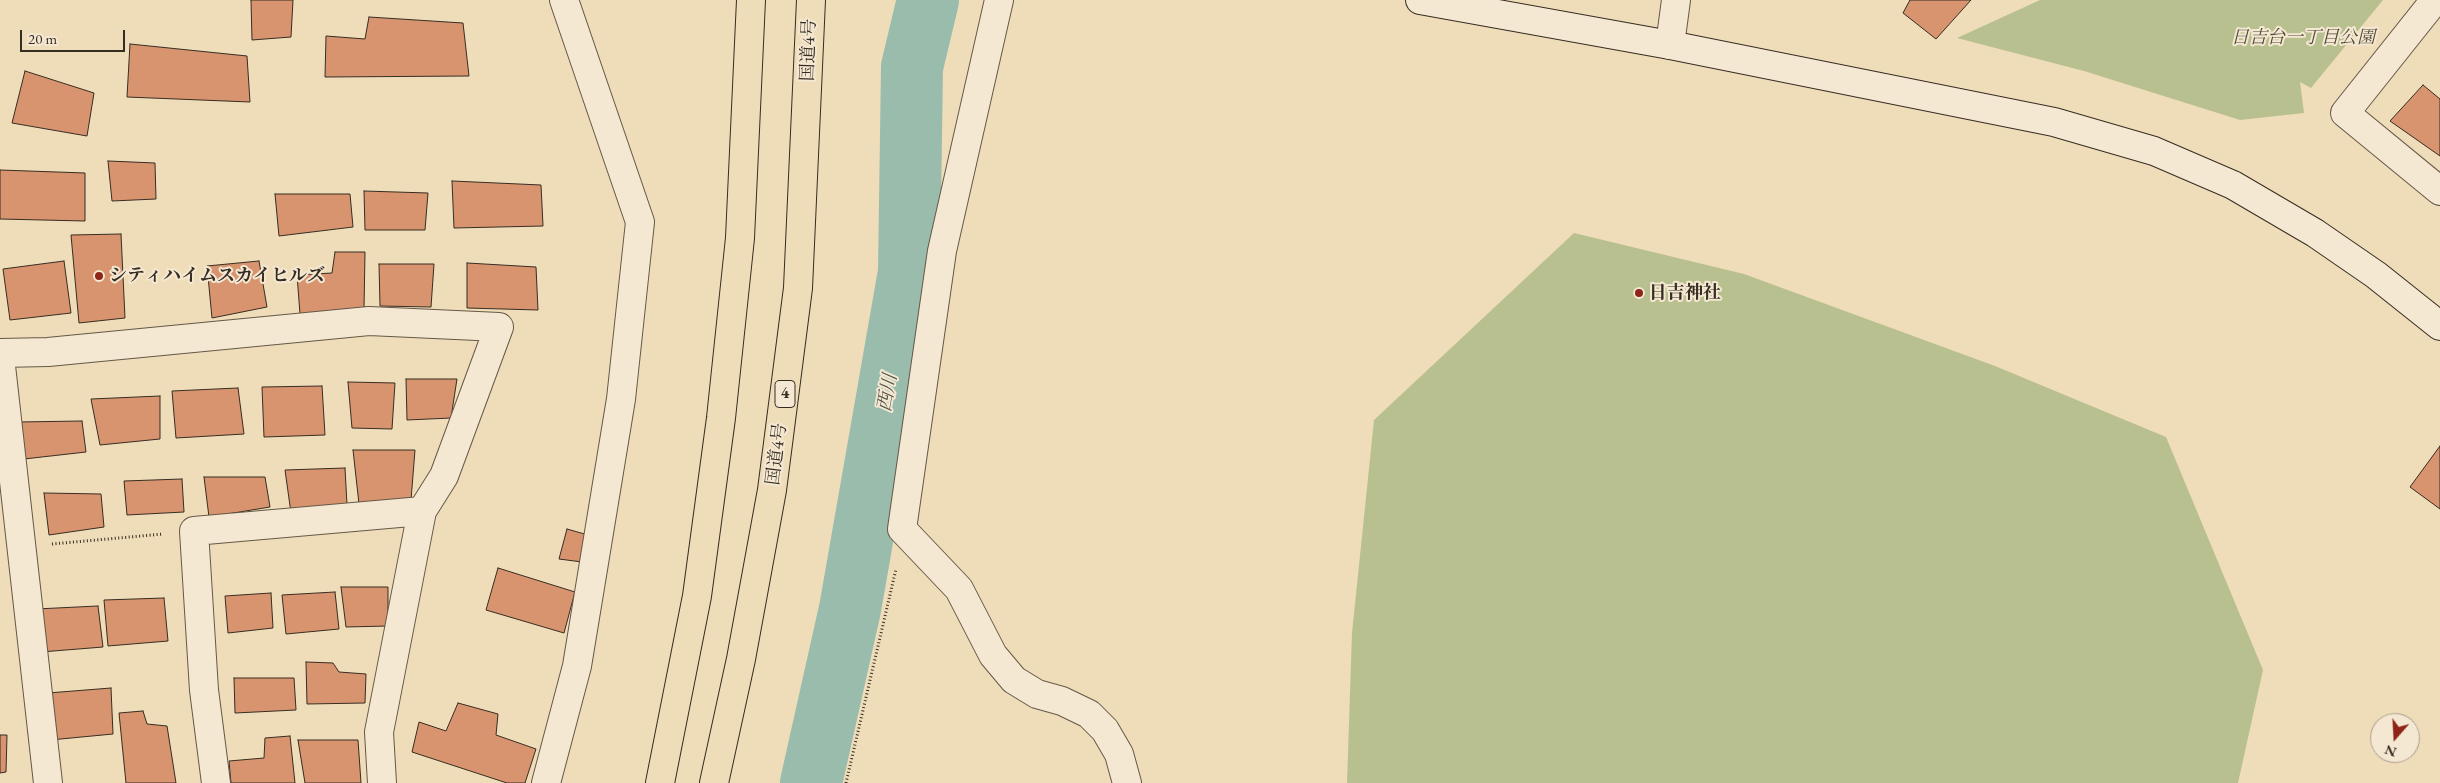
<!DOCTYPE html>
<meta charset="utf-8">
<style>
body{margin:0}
#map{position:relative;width:2440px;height:783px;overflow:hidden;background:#efdcb9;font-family:"EB Garamond",serif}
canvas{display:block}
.north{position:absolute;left:2370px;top:713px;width:50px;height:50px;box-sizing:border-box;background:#f5e8d2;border:1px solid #a99d8c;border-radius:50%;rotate:199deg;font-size:14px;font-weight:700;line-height:20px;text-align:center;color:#362d22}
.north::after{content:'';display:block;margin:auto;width:18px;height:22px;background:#8f2418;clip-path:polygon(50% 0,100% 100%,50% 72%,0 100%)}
.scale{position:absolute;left:20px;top:30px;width:105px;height:22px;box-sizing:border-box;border:2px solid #362d22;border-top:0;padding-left:6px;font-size:15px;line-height:18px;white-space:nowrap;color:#362d22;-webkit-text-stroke:4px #f5e8d2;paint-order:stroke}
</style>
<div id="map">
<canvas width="2440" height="783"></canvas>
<div class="north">N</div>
<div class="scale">20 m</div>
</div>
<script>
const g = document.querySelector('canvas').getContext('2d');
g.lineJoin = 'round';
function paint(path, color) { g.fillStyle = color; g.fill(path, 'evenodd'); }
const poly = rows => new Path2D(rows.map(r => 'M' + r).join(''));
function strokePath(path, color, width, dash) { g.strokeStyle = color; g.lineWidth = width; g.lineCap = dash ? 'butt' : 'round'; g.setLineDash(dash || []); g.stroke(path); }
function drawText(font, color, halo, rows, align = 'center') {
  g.font = font + ' "EB Garamond","Noto Serif JP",serif'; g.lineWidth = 4; g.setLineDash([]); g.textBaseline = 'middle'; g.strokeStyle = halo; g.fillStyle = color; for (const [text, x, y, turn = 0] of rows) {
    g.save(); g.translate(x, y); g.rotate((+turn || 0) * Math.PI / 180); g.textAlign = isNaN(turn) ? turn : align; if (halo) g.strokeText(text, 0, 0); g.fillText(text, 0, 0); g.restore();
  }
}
paint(poly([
 [2040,0,2383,0,2311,88,2300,82,2304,113,2240,120,2084,71,1957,38],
 [1574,233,1744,274,1995,366,2166,437,2263,670,2238,783,1347,783,1352,633,1374,420]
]), '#b9c08f');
strokePath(poly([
 [811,783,850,609,909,272,912,67,928,0]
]), '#9abcac', 62);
const building = poly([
 [251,0,293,0,291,37,252,40,251,0],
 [1910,0,1971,0,1936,39,1903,13,1910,0],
 [369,17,463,23,469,76,325,77,326,36,365,39,369,17],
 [130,44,247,56,250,102,127,97,130,44],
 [25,71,94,93,87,136,12,123,25,71],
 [2423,85,2440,99,2440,156,2390,121,2423,85],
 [108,161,155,163,156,199,112,201,108,161],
 [0,170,85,173,85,221,0,219,0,170],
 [452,181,541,185,543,226,454,228,452,181],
 [364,191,428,193,425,230,365,230,364,191],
 [275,194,350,194,353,227,279,236,275,194],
 [121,234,125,318,79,323,71,235,121,234],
 [335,252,365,252,364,309,300,314,297,275,332,273,335,252],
 [64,261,71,313,10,320,3,269,64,261],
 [259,261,267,307,212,318,207,266,259,261],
 [467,263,536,267,538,310,467,308,467,263],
 [379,264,434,264,431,307,380,306,379,264],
 [406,379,457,379,451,418,407,420,406,379],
 [348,382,395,383,392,429,352,428,348,382],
 [322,386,325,435,264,437,262,387,322,386],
 [238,388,244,434,176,438,172,391,238,388],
 [160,396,160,439,100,445,91,399,160,396],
 [82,421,86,452,24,459,18,422,82,421],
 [2440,446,2440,509,2410,487,2440,446],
 [353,450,415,450,411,500,359,504,353,450],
 [345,468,347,505,291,513,285,470,345,468],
 [204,477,265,477,270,507,209,517,204,477],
 [182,479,184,512,127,515,124,481,182,479],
 [44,493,101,494,104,527,49,535,44,493],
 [567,529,588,535,582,562,559,559,567,529],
 [498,568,575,592,564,633,486,610,498,568],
 [341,587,388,587,388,626,346,627,341,587],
 [335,592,339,629,286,634,282,595,335,592],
 [271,593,273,628,228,633,225,596,271,593],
 [164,598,168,641,108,646,104,600,164,598],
 [98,606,103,647,41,652,36,609,98,606],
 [306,662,333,663,339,672,366,674,365,703,307,704,306,662],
 [234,678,294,678,296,710,235,713,234,678],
 [111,688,113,734,50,740,48,693,111,688],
 [458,703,498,714,496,735,536,749,525,783,507,783,412,752,419,722,446,731,458,703],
 [143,711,147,724,167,726,176,783,126,783,119,713,143,711],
 [0,735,7,735,6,772,0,773,0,735],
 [290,736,295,783,231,783,229,761,264,758,265,738,290,736],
 [298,740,358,740,361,783,305,783,298,740]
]);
paint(building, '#d8946f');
strokePath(building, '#362d22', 1);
const street = poly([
 [999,0,942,251,902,529,959,589,993,655,1014,680,1037,694,1062,701,1089,714,1105,730,1119,754,1127,783],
 [2435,0,2345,113,2440,191],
 [1670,45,1676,0],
 [0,353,48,352,369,321,499,327,444,476,422,511,379,732,382,783],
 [0,357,48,783],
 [216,783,204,690,194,531,422,511],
 [546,783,577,666,621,399,640,222,564,0]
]);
const secondary = poly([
 [1420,0,1670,45,2054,122,2154,151,2233,185,2315,233,2376,275,2440,326]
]);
const highway = poly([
 [660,783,697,596,721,418,740,238,751,0],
 [714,783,741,659,772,490,798,288,811,0]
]);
strokePath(street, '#645948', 30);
strokePath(secondary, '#362d22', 30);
strokePath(highway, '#362d22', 30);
strokePath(poly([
 [52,544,163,534],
 [846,783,896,569]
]), '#362d22', 3, [1, 2.5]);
strokePath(street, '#f5e8d2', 28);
strokePath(secondary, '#f5e8d2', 28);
strokePath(highway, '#efdcb9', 28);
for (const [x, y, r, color] of [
 [99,276,5,"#8f2418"],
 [1639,293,5,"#8f2418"]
]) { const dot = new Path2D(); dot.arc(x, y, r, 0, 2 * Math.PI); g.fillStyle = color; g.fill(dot); strokePath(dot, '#f5e8d2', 2); }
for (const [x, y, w] of [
 [785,394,20]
]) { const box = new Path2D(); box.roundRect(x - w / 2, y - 13.5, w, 27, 4); g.fillStyle = '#f5e8d2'; g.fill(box); strokePath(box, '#362d22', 1); }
drawText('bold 16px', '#362d22', null, [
 ["4",785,394]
]);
drawText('italic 18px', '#504a38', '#f5e8d2', [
 ["日吉台一丁目公園",2303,38]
]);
drawText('18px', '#362d22', '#f5e8d2', [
 ["国道4号",809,50,-88],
 ["国道4号",777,454,-83]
]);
drawText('bold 18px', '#362d22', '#f5e8d2', [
 ["シティハイムスカイヒルズ",109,276],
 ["日吉神社",1649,293]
], 'left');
drawText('italic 19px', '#4f5144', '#f5e8d2', [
 ["西川",888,393,-80]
]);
</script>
